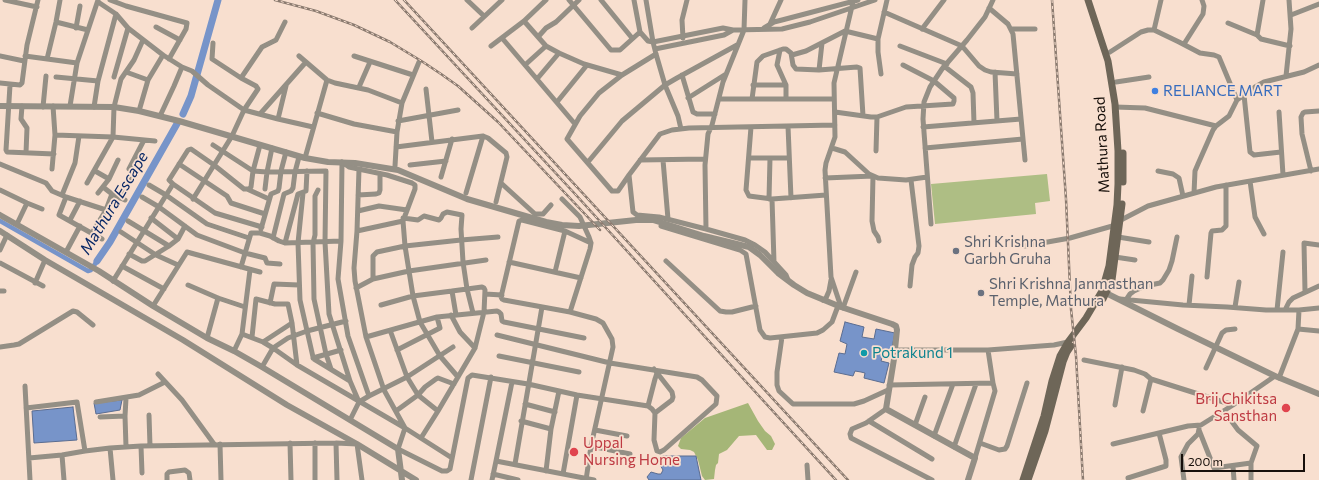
<!DOCTYPE html>
<style>
body{margin:0}
#map{position:relative;width:1319px;height:480px;overflow:hidden;background:#f8dfcf;font-family:Commissioner,sans-serif}
canvas{display:block}
.scale{position:absolute;left:1181px;top:454px;width:124px;height:18px;box-sizing:border-box;border:2px solid #170f0a;border-top:0;padding-left:5px;font-size:12px;line-height:14px;white-space:nowrap;color:#170f0a;-webkit-text-stroke:3px #f8dfcf;paint-order:stroke}
</style>
<div id="map">
<canvas width="1319" height="480"></canvas>
<div class="scale">200 m</div>
</div>
<script>
const g = document.querySelector('canvas').getContext('2d');
g.lineJoin = 'round';
function paint(path, color) { g.fillStyle = color; g.fill(path, 'evenodd'); }
const poly = rows => new Path2D(rows.map(r => 'M' + r).join(''));
function strokePath(path, color, width, dash) { g.strokeStyle = color; g.lineWidth = width; g.lineCap = dash ? 'butt' : 'round'; g.setLineDash(dash || []); g.stroke(path); }
function drawText(font, color, halo, rows, align = 'center') {
  g.font = font + ' Commissioner,sans-serif'; g.lineWidth = 3.5; g.setLineDash([]); g.textBaseline = 'middle'; g.strokeStyle = halo; g.fillStyle = color; for (const [text, x, y, turn = 0] of rows) {
    g.save(); g.translate(x, y); g.rotate((+turn || 0) * Math.PI / 180); g.textAlign = isNaN(turn) ? turn : align; if (halo) g.strokeText(text, 0, 0); g.fillText(text, 0, 0); g.restore();
  }
}
paint(poly([
 [1047,174,1050,201,1035,203,1036,214,935,224,931,184]
]), '#aebe84');
paint(poly([
 [748,403,758,421,765,431,771,436,775,444,772,450,767,450,756,435,739,436,727,450,719,454,718,463,716,465,715,470,714,479,705,480,702,476,698,460,694,452,690,450,681,449,678,446,681,438,705,418]
]), '#a5b677');
const water = poly([
 [845,322,864,327,862,337,874,339,876,329,895,333,891,352,884,351,881,361,889,363,884,383,864,378,865,373,861,372,855,371,853,376,834,372,839,353,845,354,847,344,840,341,845,322],
 [122,400,120,410,96,414,94,403,122,400],
 [73,407,77,440,34,443,32,411,73,407],
 [663,456,696,456,701,480,649,480,647,477,651,472,658,474,661,474,663,470,659,463,659,461,663,456]
]);
paint(water, '#7794c9');
strokePath(water, '#5a6c90', 1);
strokePath(poly([
 [0,221,88,271,91,270,97,261]
]), '#7794c9', 4.5);
strokePath(poly([
 [183,114,191,96,218,0],
 [97,261,110,242,178,122]
]), '#7794c9', 7);
strokePath(poly([
 [5,0,37,7],
 [110,0,126,6,187,23,186,29,169,59],
 [467,0,484,16],
 [569,0,611,50,620,50,640,32],
 [601,0,632,38],
 [634,0,640,32,648,41,653,42,723,28,733,30,782,29,810,22,875,0],
 [646,0,653,42,656,54,665,85,678,116,681,129],
 [745,0,744,30,723,82,712,125,708,134,705,165,706,229,745,240,755,245,765,252,786,275,788,280],
 [1263,0,1257,35,1261,39,1290,46],
 [98,2,116,14,128,28,163,55,182,67,192,71,208,85,244,110,278,119,313,127],
 [989,8,1008,24,1013,34,1025,160],
 [884,12,962,46,979,66,985,70,991,72,1017,74],
 [1291,15,1319,4],
 [524,21,546,46,559,53,584,64,622,75,656,54],
 [56,22,88,30],
 [1228,23,1257,35],
 [770,24,781,0],
 [156,27,180,40],
 [76,28,80,6],
 [472,28,502,0],
 [764,28,774,22,782,20,858,0],
 [922,29,944,0],
 [1011,29,1035,29],
 [1154,30,1161,0],
 [538,37,546,28,556,22,579,0],
 [502,38,575,124],
 [683,38,682,20,687,0],
 [1184,44,1203,14,1204,6,1202,0],
 [491,46,524,21,546,0],
 [900,46,947,64],
 [655,49,724,35,733,30],
 [780,50,777,65,786,85,786,99],
 [1110,52,1141,32,1148,30,1154,30,1179,42,1200,53,1214,55,1219,57,1237,100],
 [792,55,806,51,845,31,878,39],
 [0,56,24,61],
 [25,56,77,63],
 [299,56,327,80,335,83,368,90,402,103],
 [354,56,413,75],
 [47,59,56,22,60,0],
 [525,65,546,46],
 [944,66,971,87,973,93,974,123],
 [819,70,822,43],
 [126,72,148,80],
 [995,72,997,121],
 [881,74,878,52,878,39,887,0],
 [622,75,599,93,580,116,567,139,612,191,618,191,629,175],
 [682,75,693,112,697,114,715,114],
 [1286,76,1291,29,1289,0],
 [56,77,98,81],
 [114,77,128,28],
 [241,78,262,47,276,40,285,22],
 [537,79,559,53],
 [1116,82,1149,77],
 [0,83,20,85,22,83,27,45,38,0],
 [10,85,6,150,7,152,54,154],
 [753,85,786,85],
 [359,87,370,62],
 [426,89,432,142],
 [1244,95,1250,152,1254,155,1281,152],
 [688,98,726,74],
 [719,99,834,99],
 [752,99,757,62,763,56,783,49,786,49,791,53,793,65,796,69,819,70,857,67,860,68,863,116],
 [557,102,587,65],
 [22,106,21,119,27,128,26,153],
 [70,106,77,63,98,0],
 [43,107,46,76],
 [94,107,98,81,116,14],
 [1115,107,1145,108,1216,126],
 [139,111,148,80,163,55],
 [835,112,871,117,877,117,906,107,953,104,954,101,954,98,934,81,903,65],
 [1279,112,1283,175],
 [317,113,354,124,397,132],
 [260,114,306,62],
 [160,116,174,86,182,67],
 [278,119,286,86],
 [398,121,458,110],
 [788,126,791,198],
 [751,127,746,190,749,196,772,199,826,195],
 [923,127,1021,119],
 [55,135,113,137,155,141],
 [213,145,253,171,267,172,326,171,325,242,329,314,350,381,359,402],
 [260,145,253,171,251,187,249,189,244,189,214,165,191,149,188,150,169,180,173,184,215,213,262,227],
 [396,147,483,136,488,138,506,153,507,157,496,202],
 [832,148,845,152,869,174,878,178,906,180,927,177],
 [925,148,1023,139],
 [876,151,877,117],
 [305,158,327,80],
 [749,158,789,158],
 [640,160,705,159],
 [663,160,668,219],
 [342,162,349,167,387,175,412,183,415,185,415,189,403,221,405,246,413,296,420,322,440,356,458,377],
 [342,162,341,241,338,279,348,336,369,396],
 [588,162,622,121,665,85,677,78,737,45],
 [0,164,46,183,52,191,66,197,106,210,92,233],
 [179,164,227,196,231,203,265,214],
 [410,165,446,161],
 [395,166,397,132,402,103,419,62],
 [52,169,55,135,53,106],
 [129,169,144,140],
 [359,169,357,231,354,268,355,281,366,337,384,390,405,428,398,449,442,471,447,471,450,469,468,378,472,375,528,384,577,395,648,406,652,409,655,413,654,440,657,451,660,452,664,450,716,404,717,396,702,380,697,377,610,363,497,335],
 [95,171,109,179],
 [1158,171,1173,174,1179,178,1183,196],
 [1311,171,1302,134,1301,117,1303,113,1305,112,1319,111],
 [441,177,452,139],
 [825,178,873,176,872,221,874,231,878,237,879,241],
 [1250,181,1255,217,1264,234],
 [87,183,113,137,114,107,121,79,134,60,143,40],
 [501,183,535,214,543,214,551,205],
 [149,185,166,195,207,224,249,238],
 [103,187,112,194,125,200],
 [247,189,269,199],
 [265,189,267,172,272,148],
 [0,190,27,203,42,209],
 [318,190,315,196,315,235,313,243,314,299,326,354,331,369],
 [98,193,109,179,118,160],
 [303,193,298,243,300,300,313,357,314,359,350,381],
 [466,193,483,136],
 [1194,193,1195,171,1198,164,1213,130,1216,126,1229,116,1237,100,1255,87,1264,82,1304,72,1319,65],
 [62,195,75,163,79,136],
 [358,195,376,194,379,193,380,190,380,174],
 [66,197,59,215,102,239],
 [142,197,159,207,197,235,245,253,265,258,267,263,280,264],
 [120,198,132,178],
 [193,199,232,136,244,110,258,89,256,86,241,78,212,59,213,43],
 [562,199,580,217,589,237,591,243,590,249,570,312],
 [769,199,770,158],
 [772,199,774,262],
 [106,210,112,194],
 [358,211,379,206,407,210],
 [151,218,178,239],
 [403,218,418,220,424,216,439,220,441,218,443,214,447,212,462,215,461,229,463,262,467,289,473,313],
 [70,220,80,201],
 [1121,220,1148,206,1216,187,1319,169],
 [128,221,169,246],
 [17,224,27,203],
 [931,224,923,119,924,102,930,87,942,69,967,40,985,17,993,0],
 [661,226,740,250,746,254,760,330,765,337,770,338,817,333,823,330,832,322,838,306],
 [261,229,271,194,278,191,279,188,281,171,286,152],
 [706,229,659,217,637,215,633,212,629,175,660,134,672,130,689,128,835,125],
 [357,231,403,221],
 [565,231,522,220,519,221,501,297,502,299,504,300,570,312,596,319,603,323,612,339,613,347,591,446,586,480],
 [121,232,156,255,178,265],
 [1118,237,1149,242],
 [273,238,284,194,291,191,293,188,295,172,299,157],
 [285,243,298,194,306,191,307,171],
 [1025,246,1070,238,1116,225],
 [0,250,7,235],
 [66,252,80,226],
 [129,254,142,261,145,261,169,246,178,239,185,226],
 [1115,257,1135,260],
 [666,261,720,311,726,312,732,312,756,306],
 [509,262,581,278],
 [0,263,43,286],
 [122,266,164,289],
 [241,267,251,233,260,233,270,236,279,241,285,243,341,241],
 [250,270,242,334,263,342,273,348,288,338,307,331,346,321],
 [555,272,565,231,591,243],
 [1207,277,1211,233,1212,231,1222,230,1226,226,1226,185],
 [373,279,373,256,377,252,405,246,461,240,498,237],
 [113,281,173,184],
 [35,283,45,260],
 [188,285,218,298,245,307],
 [910,286,912,265,915,257,918,253,919,246,911,180],
 [356,288,373,279,409,271,486,260],
 [0,291,4,291],
 [452,291,456,315],
 [1305,292,1304,243,1319,245],
 [485,294,502,295],
 [1120,299,1183,305,1227,307,1266,310,1299,310,1319,308],
 [823,300,826,298,829,291,831,280],
 [1126,300,1130,294,1134,291,1145,286,1160,283,1163,280,1169,270,1172,261,1177,237],
 [270,303,274,284,299,285],
 [381,305,413,296,452,291,482,287,484,288,485,290,484,312,475,348,438,411,421,438],
 [1189,305,1192,276],
 [153,306,187,252,260,272],
 [841,307,831,277,825,170,826,163,835,137,834,83,853,2],
 [1235,307,1239,282],
 [843,308,856,272],
 [1277,310,1283,252],
 [1285,310,1289,302,1293,298,1319,286],
 [1299,310,1298,329,1319,331],
 [451,315,460,332,475,348],
 [390,330,407,377,418,395,438,411],
 [252,337,256,299,275,304,288,304,292,323,297,365],
 [366,337,437,317,497,311,499,312,501,314,502,321,504,322,584,338],
 [782,337,777,372,777,385,779,391,793,404,854,404,864,401,888,390],
 [207,338,218,298],
 [263,342,292,323],
 [0,347,14,345,19,344,73,311,77,312,93,325],
 [397,350,440,328,437,317],
 [895,350,988,350,1054,345,1068,342],
 [988,350,993,383],
 [234,351,242,334],
 [499,356,579,372],
 [313,358,341,350],
 [1084,360,1134,370,1145,374,1151,379,1233,405],
 [262,367,273,348,297,365,405,428,452,458],
 [1206,368,1222,333,1226,330,1235,329],
 [654,369,672,392,673,397,672,400,655,413],
 [158,374,182,400,214,444],
 [1279,378,1298,329],
 [889,385,993,383,995,391,975,458],
 [25,386,30,480],
 [96,402,139,395,165,382],
 [525,404,555,412],
 [1115,405,1122,367],
 [648,406,655,379,657,373],
 [26,408,77,402,85,451,62,455,29,458],
 [886,409,866,423,852,429,850,434,851,438,932,480],
 [396,411,418,395,425,387,436,379,438,378,454,384],
 [1143,411,1151,379],
 [1224,411,1238,430,1257,446,1251,463,1251,480],
 [149,415,150,446],
 [100,417,125,416],
 [350,420,359,402,369,396,407,377,453,347],
 [521,421,551,429],
 [869,421,932,459],
 [915,425,925,397],
 [595,430,627,436],
 [1199,430,1214,468,1251,463],
 [934,436,953,384],
 [290,443,291,480],
 [336,443,357,444,362,480],
 [980,443,999,450,1005,449,1007,446,1027,383],
 [220,444,221,480],
 [1113,444,1188,426,1201,425,1233,405,1275,376],
 [141,446,142,473],
 [591,446,630,454],
 [126,447,125,416,126,398],
 [954,447,976,384],
 [110,448,113,480],
 [85,451,110,448,141,446,336,443,337,480],
 [62,455,64,480],
 [496,461,512,382],
 [515,464,542,307],
 [807,465,808,480],
 [1233,466,1234,480],
 [546,471,551,429,559,391],
 [493,474,518,480],
 [563,474,577,395],
 [1128,478,1166,466,1166,460,1159,433],
 [167,480,167,474,169,472,185,470,189,473,190,480],
 [315,480,315,443],
 [471,480,491,377],
 [492,480,496,461,594,480],
 [1184,480,1181,457,1188,444,1198,434,1199,429]
]), '#948f85', 5);
strokePath(poly([
 [0,106,114,107,139,111,179,121,305,158,328,162,355,163,398,170,467,199,546,222,562,225,579,226,636,220,653,220,704,236,749,247,760,255,778,273,794,285,807,293,841,307,892,324,896,326,897,330,894,359,886,409,975,458,968,480],
 [0,215,99,271,153,306,207,338,234,351,262,367,398,449,402,480],
 [0,231,45,260,183,340,287,405,357,444,416,480],
 [1102,291,1178,329,1275,376,1319,394]
]), '#948f85', 6);
strokePath(poly([
 [1123,153,1123,182],
 [1103,299,1112,280,1122,204],
 [1023,480,1044,416,1052,381,1060,356,1068,342,1086,318,1102,291,1109,266,1117,205,1118,184,1118,151,1115,104,1108,61,1088,0],
 [1028,480,1045,431,1063,362,1067,352,1071,346]
]), '#6e6658', 7);
const rail = poly([
 [275,0,316,11,354,25,390,42,423,62,441,74,458,86,498,122,600,230],
 [395,0,576,195,748,384,836,480],
 [404,0,848,480],
 [1052,0,1066,199,1071,309,1076,356,1083,480]
]);
strokePath(rail, '#8a7a6f', 2.5);
strokePath(rail, '#f8dfcf', 1, [3]);
for (const [x, y, r, color] of [
 [1155,91,4,"#3f7fe0"],
 [956,251,4,"#6b7280"],
 [981,293,4,"#6b7280"],
 [864,353,4,"#0f9aa8"],
 [1286,408,5,"#e0444e"],
 [574,452,5,"#e0444e"]
]) { const dot = new Path2D(); dot.arc(x, y, r, 0, 2 * Math.PI); g.fillStyle = color; g.fill(dot); strokePath(dot, '#f8dfcf', 1.5); }
drawText('15px', '#366cbe', '#f8dfcf', [
 ["RELIANCE MART",1163,91]
], 'left');
drawText('15px', '#170f0a', '#f8dfcf', [
 ["Mathura Road",1102,145,-93]
]);
drawText('15px', '#5b616d', '#f8dfcf', [
 ["Shri Krishna",964,242],
 ["Garbh Gruha",964,259],
 ["Shri Krishna Janmasthan",989,284],
 ["Temple, Mathura",989,301]
], 'left');
drawText('15px', '#0d838f', '#f8dfcf', [
 ["Potrakund 1",872,353]
], 'left');
drawText('15px', '#be3a42', '#f8dfcf', [
 ["Brij Chikitsa",1277,399],
 ["Sansthan",1277,416],
 ["Uppal",583,443,"left"],
 ["Nursing Home",583,460,"left"]
], 'right');
drawText('italic 16px', '#092866', '#f8dfcf', [
 ["Mathura Escape",114,203,-59]
]);
</script>
